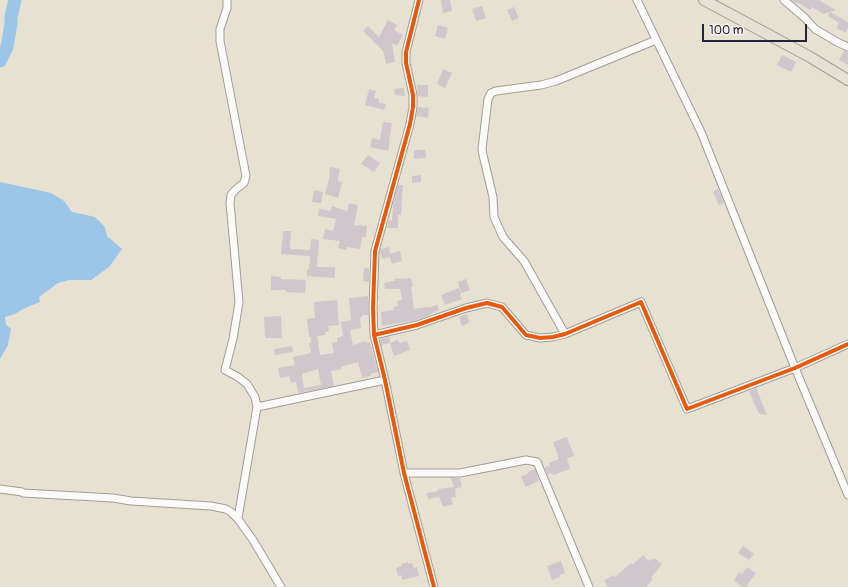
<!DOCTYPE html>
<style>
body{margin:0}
#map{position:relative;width:848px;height:587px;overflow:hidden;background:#e6e1d1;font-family:Pangolin,sans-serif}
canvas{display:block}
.scale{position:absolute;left:702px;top:24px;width:105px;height:18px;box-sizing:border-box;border:2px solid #22223b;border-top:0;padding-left:5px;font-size:12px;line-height:14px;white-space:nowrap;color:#22223b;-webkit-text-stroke:3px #f7f3e8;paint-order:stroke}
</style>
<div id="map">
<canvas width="848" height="587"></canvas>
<div class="scale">100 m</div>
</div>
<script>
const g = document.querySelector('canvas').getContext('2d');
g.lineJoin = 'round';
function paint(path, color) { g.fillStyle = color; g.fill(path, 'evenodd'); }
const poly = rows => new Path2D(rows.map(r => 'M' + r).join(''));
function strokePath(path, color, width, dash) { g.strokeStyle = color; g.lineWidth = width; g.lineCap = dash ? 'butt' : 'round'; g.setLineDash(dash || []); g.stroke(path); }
paint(poly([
 [0,182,51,193,64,201,72,212,95,217,105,227,107,236,122,249,109,267,91,280,69,280,58,283,39,297,40,302,25,308,15,314,5,317,6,325,11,329,8,345,0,359]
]), '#9bc6e7');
strokePath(poly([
 [0,61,7,47,11,24,11,17,15,0]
]), '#9bc6e7', 13);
paint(poly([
 [441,0,450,0,452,11,443,13],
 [792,0,819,0,836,10,830,12,848,22,848,28,846,33,836,28,839,23,828,16,830,12,824,14,812,7,810,10,797,2,796,3],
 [482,6,486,18,476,21,472,9],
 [514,7,519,18,512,21,507,10],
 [388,20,397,25,394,30,403,35,397,46,392,43,395,62,386,64,383,51,363,31,368,26,379,37],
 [438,25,448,28,445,39,435,36],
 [844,51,848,52,848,65,839,60],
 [782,55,796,62,791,72,777,65],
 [443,69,452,73,445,88,437,84],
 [417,85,428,85,428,97,418,96],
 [404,88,405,96,395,95,394,89],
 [369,89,376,91,374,98,379,99,379,103,386,104,384,110,365,105],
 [418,107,429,108,428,118,416,116],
 [383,122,392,123,389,142,390,142,388,151,370,147,372,138,380,140],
 [414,150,425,150,426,158,414,159],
 [368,155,380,163,374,172,361,164],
 [330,167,340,169,338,181,342,182,338,198,325,194,330,175,329,175],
 [421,175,421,182,412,183,412,176],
 [398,185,403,185,401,215,398,215,398,228,387,228,389,220,392,220,393,205],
 [718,189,724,203,719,205,713,192],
 [314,190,323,192,321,203,312,202],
 [349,203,358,205,354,225,367,226,366,237,362,237,360,249,347,247,346,250,338,248,340,241,323,239,325,229,333,231,336,219,318,216,319,209,330,211,332,206,347,211],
 [283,231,291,231,290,249,310,250,311,239,319,240,317,267,335,267,335,278,307,276,307,269,309,269,310,256,281,254],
 [389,247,390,254,400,251,402,261,392,264,390,257,382,259,380,251,381,249],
 [364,268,369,268,369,282,363,281],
 [271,276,281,277,281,279,306,280,305,293,286,292,286,290,271,290],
 [404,278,404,279,411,278,413,287,411,287,414,309,428,307,429,308,437,305,439,310,430,314,430,315,416,320,382,326,381,312,394,310,393,307,398,306,397,301,402,300,400,289,385,289,384,283,393,281,395,281,394,279],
 [466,279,470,290,461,293,458,282],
 [459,288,461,295,460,295,462,299,445,305,441,295],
 [368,296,368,315,362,315,362,317,360,317,361,328,350,330,353,345,366,341,367,343,370,342,378,372,370,374,370,376,362,378,358,362,341,367,342,369,331,371,334,386,298,393,296,382,291,383,289,376,280,378,278,368,295,365,293,357,311,353,309,343,311,342,311,337,309,337,307,319,315,318,314,302,337,300,339,325,328,326,329,332,325,332,325,335,317,336,320,355,334,353,332,343,337,342,337,338,343,336,341,322,351,320,349,298],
 [318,369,321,385,304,388,302,374],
 [467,314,469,323,462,326,459,317],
 [281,316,282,338,265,338,264,317],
 [389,337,390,343,382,345,380,339],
 [398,340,399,343,407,341,410,350,394,356,390,343],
 [292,346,293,352,275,355,274,349],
 [756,388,767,415,759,414,749,391],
 [567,437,574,456,567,458,570,469,553,475,552,473,547,474,545,467,550,466,549,463,559,459,553,442],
 [535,469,539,481,526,487,521,477,529,473,528,472],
 [451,478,460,478,462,487,455,489,456,497,451,498,453,504,443,507,439,497,428,499,427,493,438,491,438,489,454,487],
 [743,546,754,554,749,560,738,553],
 [643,555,649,561,651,559,653,560,654,558,662,564,651,578,653,579,646,587,608,587,604,580,614,575,615,577,631,563,632,565,636,561,636,562],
 [561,561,565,573,559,575,560,577,552,580,547,566],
 [408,562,408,564,412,563,414,568,417,567,419,576,402,580,401,575,398,576,396,568,402,566,401,564],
 [747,567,756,573,746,587,742,587,734,580,739,572,742,574]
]), '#d0c7cc');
const minor = poly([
 [227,0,227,8,220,29,220,41,246,176,244,183,235,190,231,195,230,203,239,302,233,339,225,370,238,377,247,384,255,397,257,407,238,518],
 [419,0,406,52,406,63,413,95,413,107,410,124,375,251,373,308,374,335,385,380,404,473,434,587],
 [637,0,701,132,795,368,848,495],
 [784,0,805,18,815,29,837,42,848,47],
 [565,334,524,261,503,237,498,226,494,217,493,197,483,155,482,149,488,99,491,93,496,91,541,85,556,81,656,40],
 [374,335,417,325,466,308,487,303,502,307,526,335,540,338,553,337,565,334,641,302,687,409,795,368,848,344],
 [257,407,385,380],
 [404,473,460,473,526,460,537,462,589,587],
 [0,489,22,492,23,493,113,498,131,501,211,506,226,509,231,512,238,519,253,540,281,587]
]);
const highway = poly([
 [704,0,810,57,848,80]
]);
strokePath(minor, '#a19e99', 9);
strokePath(highway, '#a19e99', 12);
strokePath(minor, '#fbfaf8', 7);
strokePath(highway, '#e7e1d4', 10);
strokePath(poly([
 [419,0,406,52,406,63,413,95,413,107,410,124,375,251,373,308,374,335,385,380,404,473,434,587],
 [374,335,417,325,466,308,487,303,502,307,526,335,540,338,553,337,565,334,641,302,687,409,795,368,848,344]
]), '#e8590c', 4);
</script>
